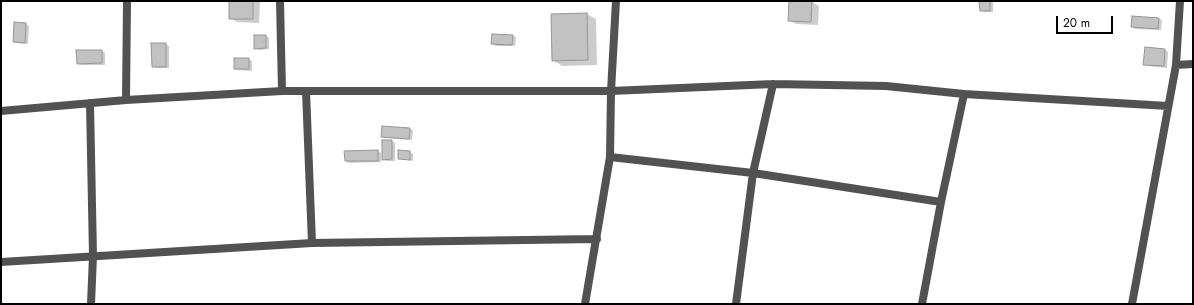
<!DOCTYPE html>
<style>
body{margin:0}
#map{position:relative;width:1194px;height:305px;overflow:hidden;background:#fff;font-family:Jost,sans-serif}
canvas{display:block}
.frame{position:absolute;inset:0;border:2px solid #000;pointer-events:none}
.scale{position:absolute;left:1056px;top:16px;width:57px;height:18px;box-sizing:border-box;border:2px solid #000;border-top:0;padding-left:5px;font-size:12px;line-height:14px;white-space:nowrap;color:#000;-webkit-text-stroke:3px #fff;paint-order:stroke}
</style>
<div id="map">
<canvas width="1194" height="305"></canvas>
<div class="frame"></div>
<div class="scale">20 m</div>
</div>
<script>
const g = document.querySelector('canvas').getContext('2d');
g.lineJoin = 'round';
function paint(path, color) { g.fillStyle = color; g.fill(path, 'evenodd'); }
const poly = rows => new Path2D(rows.map(r => 'M' + r).join(''));
function strokePath(path, color, width, dash) { g.strokeStyle = color; g.lineWidth = width; g.lineCap = dash ? 'butt' : 'round'; g.setLineDash(dash || []); g.stroke(path); }
paint(poly([
 [230,1,260,1,259,23,237,22,230,18],
 [790,1,812,2,819,6,818,25,796,24,789,20],
 [980,1,993,2,993,12,984,12,981,10],
 [587,14,596,19,597,65,562,66,553,60],
 [1159,19,1162,20,1161,30,1135,29,1132,27],
 [26,24,29,26,28,44,17,43,14,41],
 [266,36,269,38,269,49,259,50,255,48],
 [513,36,516,37,515,46,496,46,492,44],
 [165,44,169,46,169,68,156,68,152,66],
 [1165,50,1168,52,1167,68,1148,66,1144,64],
 [102,51,105,53,105,65,81,65,78,63],
 [248,59,252,61,252,71,238,70,235,69],
 [410,129,413,130,412,140,386,138,382,137],
 [391,141,395,143,395,161,387,161,383,159],
 [378,151,381,153,381,162,349,163,346,161],
 [410,152,413,154,413,161,399,159]
]), '#0003');
const building = poly([
 [229,1,253,1,253,19,229,19,229,1],
 [789,1,812,1,811,22,788,21,789,1],
 [979,1,990,1,990,11,980,11,979,1],
 [587,13,588,60,552,61,551,14,587,13],
 [1132,16,1159,18,1158,29,1131,27,1132,16],
 [14,22,26,23,25,43,13,42,14,22],
 [492,34,513,35,512,45,491,44,492,34],
 [254,35,266,35,266,48,254,49,254,35],
 [151,43,166,43,166,67,152,67,151,43],
 [1145,47,1165,49,1164,66,1143,65,1145,47],
 [76,50,102,50,102,63,77,64,76,50],
 [234,58,249,58,249,69,234,69,234,58],
 [382,126,410,128,409,139,381,137,382,126],
 [382,140,392,140,392,159,382,160,382,140],
 [378,150,378,161,345,161,344,151,378,150],
 [398,150,410,151,410,160,398,159,398,150]
]);
paint(building, '#c2c2c2');
strokePath(building, '#969696', 1);
strokePath(poly([
 [280,1,282,91],
 [1176,65,1193,64],
 [306,91,312,243],
 [126,100,127,1],
 [90,103,93,256,91,304],
 [1,111,126,100,282,91,611,91,773,84,886,86,964,94,1168,106],
 [610,157,753,173,941,202],
 [1,262,312,243,597,239],
 [585,304,610,157,611,91,616,1],
 [736,304,753,173,773,84],
 [922,304,941,202,964,94],
 [1132,304,1176,65,1180,1]
]), '#525252', 8);
</script>
